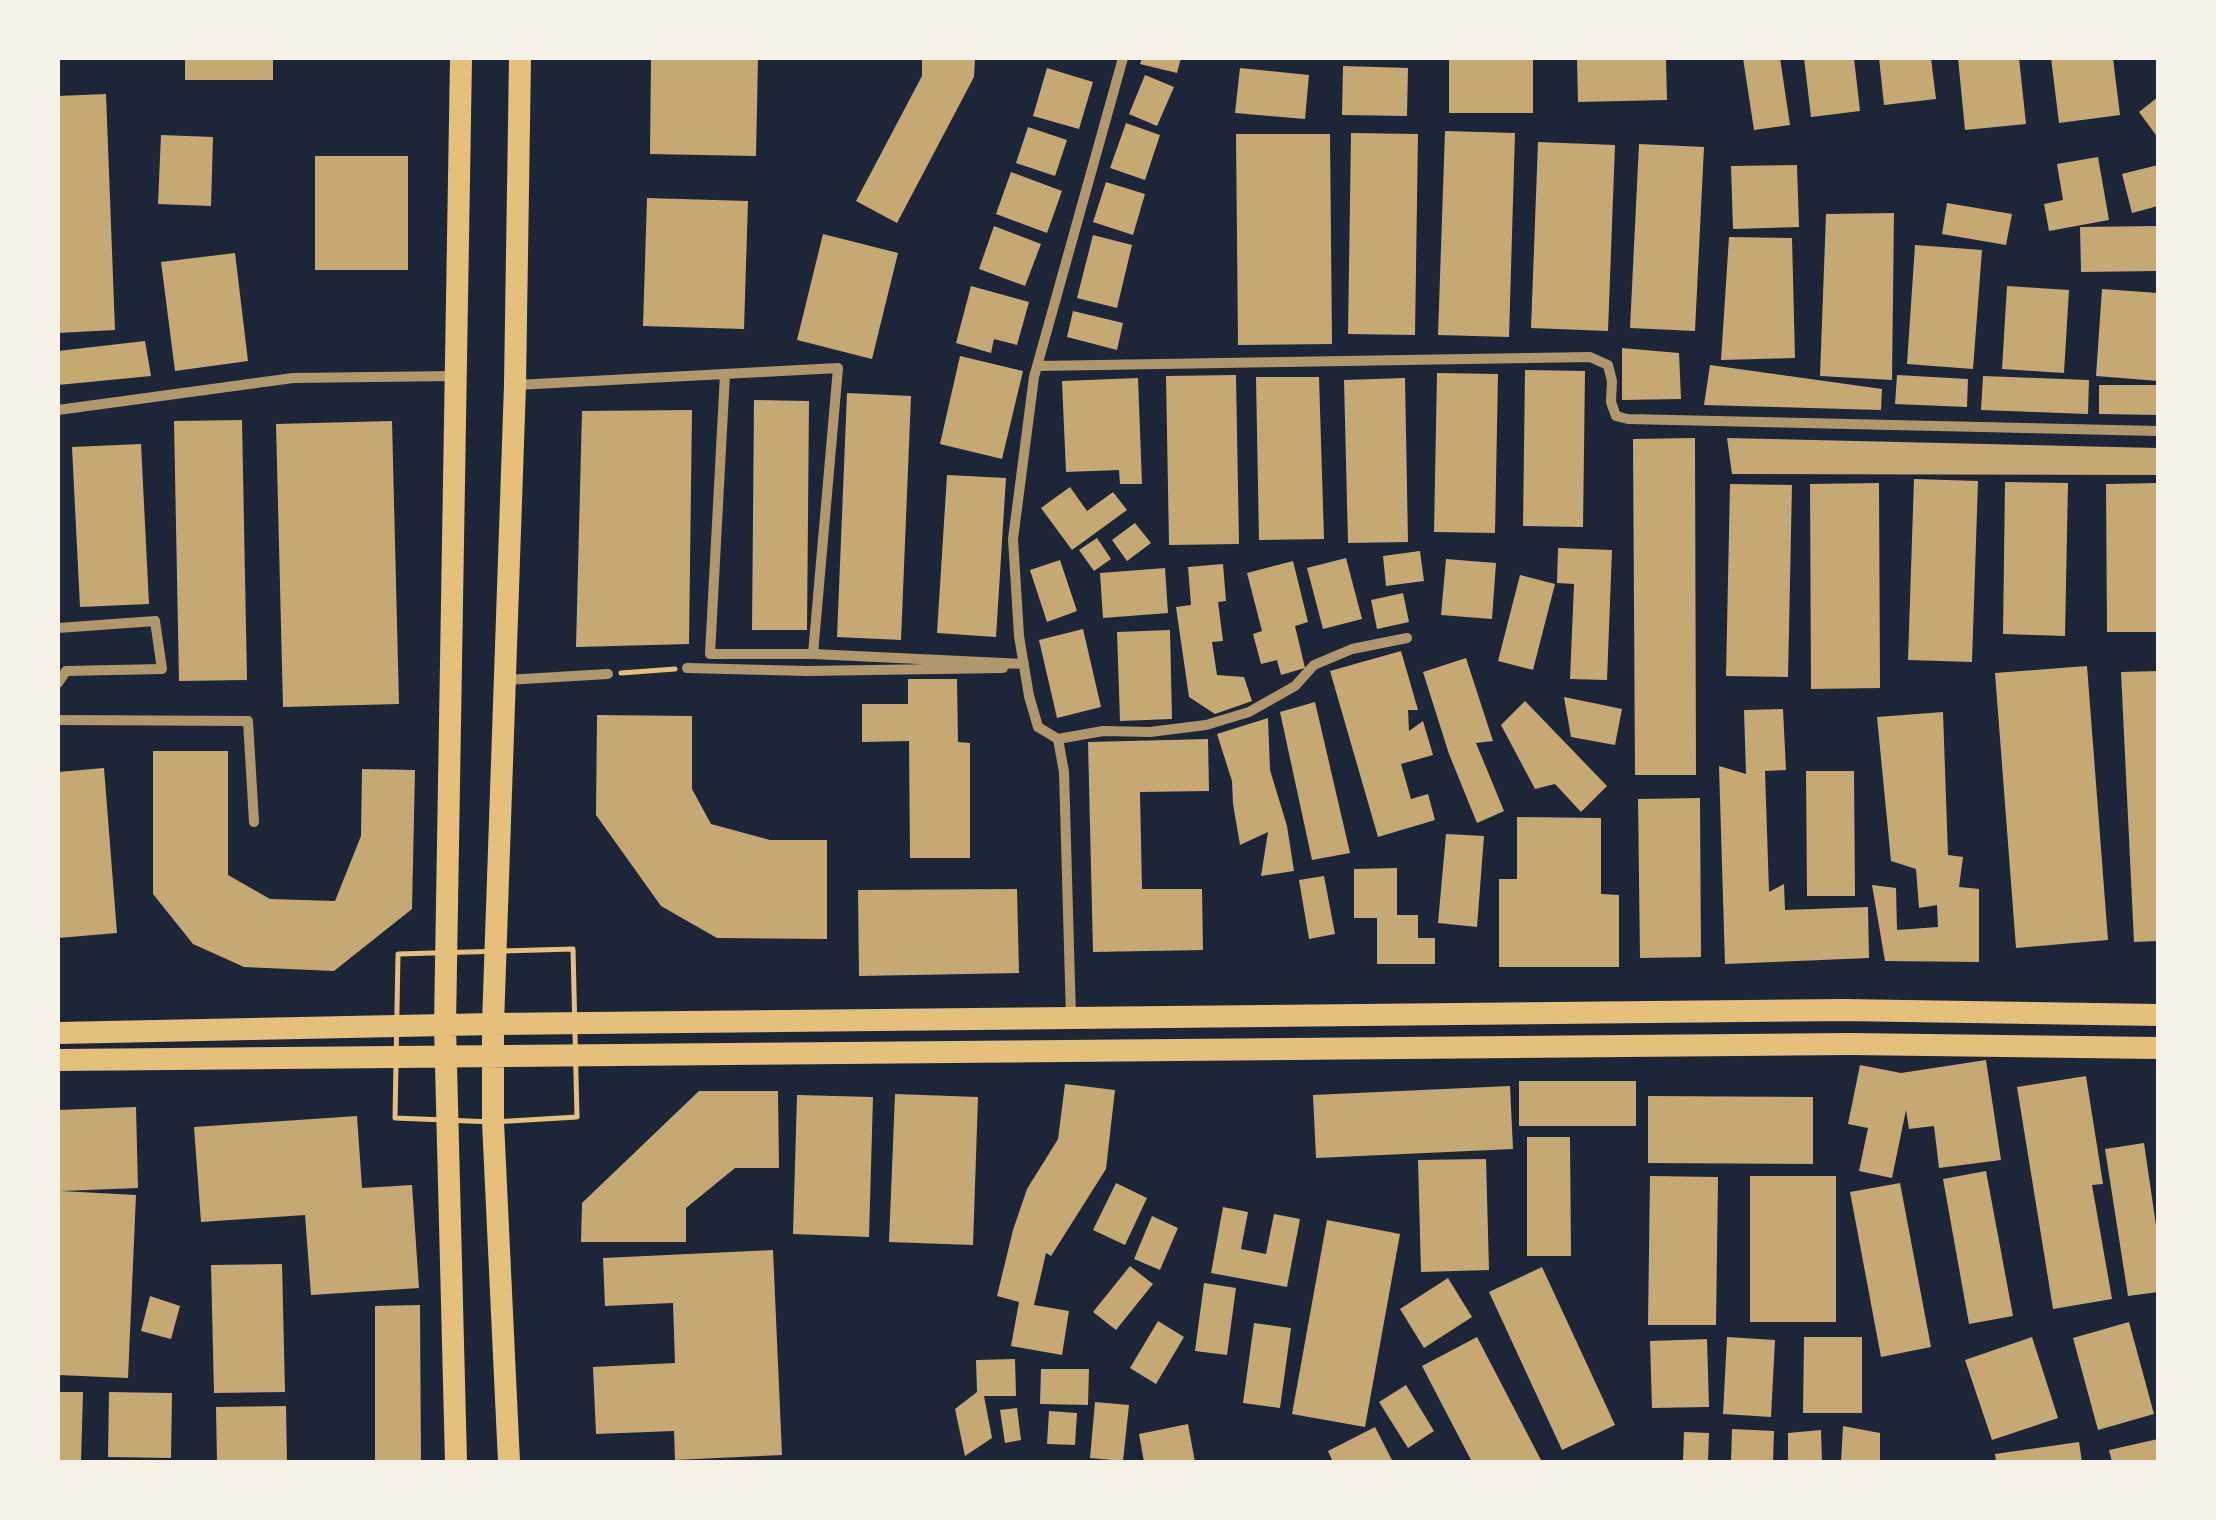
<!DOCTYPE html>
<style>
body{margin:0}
#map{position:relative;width:2216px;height:1520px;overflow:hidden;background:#14213d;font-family:"Noto Sans",sans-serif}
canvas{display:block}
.frame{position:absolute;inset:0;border:60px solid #f6f1e7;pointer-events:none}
</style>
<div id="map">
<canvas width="2216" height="1520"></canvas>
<div class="frame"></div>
</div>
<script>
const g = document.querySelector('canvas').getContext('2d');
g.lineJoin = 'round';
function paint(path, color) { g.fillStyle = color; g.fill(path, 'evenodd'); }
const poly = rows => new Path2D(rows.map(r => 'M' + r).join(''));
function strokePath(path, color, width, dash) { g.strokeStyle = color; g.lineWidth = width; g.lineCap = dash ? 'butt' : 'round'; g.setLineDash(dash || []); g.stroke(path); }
paint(poly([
 [58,58,2158,58,2158,1462,58,1462]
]), '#1d2539');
paint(poly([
 [185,58,273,58,273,80,185,80],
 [651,58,758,58,756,156,650,154],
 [922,58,975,58,974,77,897,223,856,201,922,76],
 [1142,58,1181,58,1177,73,1140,64],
 [1449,58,1533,58,1533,113,1449,113],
 [1577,58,1666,58,1667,100,1578,102],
 [1743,58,1780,58,1790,125,1754,130],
 [1804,58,1854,58,1860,111,1811,117],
 [1879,58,1931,58,1936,99,1884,105],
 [1958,58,2019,58,2026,124,1965,130],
 [2051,58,2113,58,2120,115,2059,123],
 [1343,66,1408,68,1407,116,1342,115],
 [1047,68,1093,82,1079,129,1033,116],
 [1240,68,1309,75,1305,119,1235,113],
 [1145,75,1174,87,1157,126,1129,114],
 [106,94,115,330,58,333,58,96],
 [2158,97,2158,138,2139,112],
 [1126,123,1160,135,1145,180,1110,168],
 [1028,127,1067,140,1055,176,1016,163],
 [1445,131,1515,133,1509,337,1438,335],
 [1351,133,1418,134,1415,335,1348,334],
 [1236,134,1330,134,1332,344,1238,345],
 [161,135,213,137,211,206,158,204],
 [1538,142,1615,145,1608,331,1531,328],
 [1639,144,1704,147,1695,331,1630,328],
 [315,156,408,156,408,270,315,270],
 [2098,157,2109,220,2049,231,2044,204,2063,200,2057,164],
 [1797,165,1799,227,1733,229,1731,166],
 [2158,165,2158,206,2132,213,2122,174],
 [1011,172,1062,191,1047,233,996,214],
 [1106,182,1145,194,1133,235,1093,222],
 [647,198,748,201,744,329,643,326],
 [1947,203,2012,214,2006,245,1942,234],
 [1894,213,1892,380,1820,376,1826,214],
 [994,226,1041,244,1025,286,979,269],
 [2158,226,2158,271,2081,272,2080,227],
 [823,234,898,253,872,359,797,340],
 [1093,235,1132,245,1117,308,1077,298],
 [1729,237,1792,238,1795,358,1721,360],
 [1915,245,1982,250,1973,369,1907,364],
 [235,253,248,361,175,371,161,262],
 [971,286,1029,302,1017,345,994,339,991,353,956,343],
 [2007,286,2069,290,2064,373,2002,369],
 [2102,289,2158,293,2158,381,2096,376],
 [1073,311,1123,323,1117,350,1067,337],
 [145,341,151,376,58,385,58,351],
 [1622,348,1679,353,1681,399,1622,400],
 [960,356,1023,371,1002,459,940,444],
 [1710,365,1882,389,1881,410,1704,405],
 [1525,370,1585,371,1583,527,1523,526],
 [1437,373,1498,374,1495,533,1434,532],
 [1236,375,1239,544,1169,545,1166,376],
 [1897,375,1968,379,1967,407,1895,404],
 [1983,376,2089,380,2088,414,1981,410],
 [1256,377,1319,377,1324,539,1259,540],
 [1138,378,1142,484,1120,484,1119,470,1066,472,1062,381],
 [1405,378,1408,542,1348,543,1344,380],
 [2099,385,2158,385,2158,415,2099,414],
 [847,393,911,396,901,640,837,637],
 [754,400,809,401,807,630,752,630],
 [692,410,689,644,576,647,582,411],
 [242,420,247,680,179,681,174,421],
 [392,421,399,704,283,707,276,424],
 [1695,438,1696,775,1635,775,1633,439],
 [1727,438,2158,448,2158,475,1732,474],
 [141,444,149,604,80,607,72,447],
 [947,475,1006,478,996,637,937,633],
 [1914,479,1978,481,1972,662,1908,660],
 [2005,482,2068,483,2065,636,2003,634],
 [1879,483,1880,688,1811,689,1810,484],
 [2158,483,2158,632,2107,632,2106,484],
 [1730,484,1792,485,1788,677,1726,676],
 [1070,487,1087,511,1113,492,1127,510,1072,550,1041,508],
 [1135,523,1151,543,1127,561,1112,540],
 [1097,538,1111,559,1094,571,1079,550],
 [1558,548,1612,550,1607,680,1570,679,1574,584,1557,583],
 [1420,551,1424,581,1386,586,1383,556],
 [1346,558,1362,619,1323,629,1307,568],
 [1446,559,1496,563,1492,619,1441,615],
 [1060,560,1077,611,1047,622,1030,570],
 [1293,561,1308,622,1295,626,1305,668,1281,675,1277,660,1261,664,1253,634,1262,631,1247,573],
 [1223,564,1226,601,1218,602,1223,641,1212,642,1217,675,1244,677,1252,701,1215,714,1189,697,1176,607,1191,605,1188,567],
 [1165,568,1168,613,1103,618,1100,573],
 [1520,575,1555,584,1533,670,1498,661],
 [1403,593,1409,622,1377,629,1371,600],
 [1083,629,1101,707,1057,718,1039,640],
 [1170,630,1172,719,1120,721,1117,632],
 [1401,651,1418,710,1408,710,1409,731,1423,721,1433,755,1401,764,1411,799,1428,794,1435,820,1378,837,1330,671],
 [1466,658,1493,741,1476,743,1504,811,1477,823,1449,754,1423,672],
 [2087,666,2108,940,2016,948,1995,673],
 [2158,671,2158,941,2134,942,2121,672],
 [908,679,957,679,958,742,970,743,970,858,910,858,909,741,862,742,862,704,908,704],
 [1564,697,1622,709,1615,745,1571,737],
 [1525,701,1607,786,1581,812,1555,784,1535,789,1501,725],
 [1315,702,1350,853,1312,860,1280,712],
 [1783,709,1786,770,1765,771,1769,892,1784,884,1785,910,1868,907,1869,958,1725,964,1719,766,1746,774,1744,710],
 [1943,712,1948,855,1963,857,1959,887,1979,889,1979,962,1885,961,1872,885,1896,888,1897,930,1938,927,1937,905,1919,908,1916,869,1891,861,1877,717],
 [597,715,692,716,692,789,711,824,770,840,827,840,827,939,717,938,661,906,596,815],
 [1268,718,1270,770,1287,826,1294,871,1261,876,1268,832,1240,845,1233,804,1232,781,1217,734],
 [1208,739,1209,791,1140,792,1142,889,1202,889,1203,950,1093,952,1088,742],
 [153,751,228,751,228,875,270,899,335,901,361,836,362,769,415,770,412,909,334,971,244,967,193,944,153,894],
 [104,768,117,933,58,938,58,772],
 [1806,771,1854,771,1855,896,1807,896],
 [1700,798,1701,957,1640,958,1638,799],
 [1517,817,1601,818,1601,894,1619,895,1619,967,1499,967,1499,879,1517,879],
 [1446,834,1484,836,1477,927,1438,923],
 [1397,868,1397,915,1418,915,1418,938,1435,938,1435,964,1377,964,1377,918,1354,918,1354,869],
 [1324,876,1335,934,1309,939,1299,880],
 [1017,889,1019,973,859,976,858,890],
 [1986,1060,2001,1160,1939,1168,1934,1126,1909,1129,1906,1110,1892,1178,1859,1171,1868,1128,1848,1124,1860,1065,1901,1073],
 [2086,1076,2103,1184,2092,1185,2112,1299,2053,1309,2017,1087],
 [1519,1081,1636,1081,1636,1126,1519,1126],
 [1065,1084,1115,1090,1106,1169,1051,1256,1046,1253,1034,1305,1069,1311,1062,1355,1011,1346,1019,1302,997,1296,1013,1230,1027,1189,1058,1139],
 [1510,1086,1513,1149,1316,1158,1313,1095],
 [699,1091,778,1091,779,1168,735,1168,686,1208,686,1242,581,1242,582,1203],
 [895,1094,978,1097,973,1245,889,1242],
 [797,1095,873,1097,869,1237,793,1234],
 [1648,1096,1813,1097,1813,1164,1648,1163],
 [136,1107,138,1188,61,1191,136,1195,128,1378,58,1375,58,1110],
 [357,1116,362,1188,412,1185,419,1288,311,1295,305,1215,201,1222,194,1127],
 [1527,1137,1570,1137,1571,1256,1527,1256],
 [2144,1143,2158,1239,2158,1292,2128,1296,2105,1149],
 [1486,1159,1489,1270,1421,1272,1418,1160],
 [1986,1171,2013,1316,1969,1324,1943,1179],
 [1650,1176,1718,1177,1716,1325,1648,1325],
 [1750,1176,1836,1176,1836,1322,1750,1322],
 [1116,1183,1147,1198,1125,1245,1093,1230],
 [1900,1183,1931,1347,1881,1357,1850,1192],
 [1223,1207,1248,1212,1241,1249,1266,1254,1274,1214,1300,1219,1287,1287,1211,1273],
 [1152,1216,1178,1228,1160,1270,1134,1259],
 [1327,1220,1400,1234,1365,1427,1292,1414],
 [773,1250,782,1455,675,1460,674,1431,596,1434,593,1367,675,1363,673,1303,605,1306,603,1258],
 [282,1264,285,1392,214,1393,211,1265],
 [1130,1266,1153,1284,1116,1330,1093,1312],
 [1542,1267,1615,1425,1562,1450,1489,1292],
 [1448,1278,1472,1317,1424,1348,1400,1309],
 [1204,1283,1236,1288,1227,1355,1195,1351],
 [150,1296,180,1306,171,1339,141,1331],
 [420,1305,421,1462,375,1462,375,1306],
 [1158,1321,1184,1337,1156,1384,1130,1368],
 [2129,1322,2154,1414,2098,1430,2073,1338],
 [1254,1323,1291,1328,1280,1408,1243,1403],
 [1477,1337,1542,1462,1472,1462,1422,1366],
 [1727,1337,1775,1340,1771,1417,1723,1414],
 [1804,1337,1862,1337,1862,1413,1803,1413],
 [2032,1337,2058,1418,1992,1440,1965,1360],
 [1707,1339,1709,1407,1652,1408,1650,1341],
 [1015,1359,1016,1396,984,1396,992,1438,965,1456,955,1409,977,1392,976,1360],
 [1041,1369,1089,1369,1088,1405,1040,1404],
 [1406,1385,1434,1431,1408,1448,1379,1402],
 [58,1392,83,1392,81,1462,58,1462],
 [109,1392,172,1393,171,1458,108,1457],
 [1095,1402,1129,1405,1123,1461,1090,1458],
 [286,1406,287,1462,217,1462,216,1407],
 [1017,1408,1021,1440,1005,1443,1000,1410],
 [1049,1411,1077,1413,1075,1445,1047,1444],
 [1188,1424,1195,1462,1144,1462,1139,1434],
 [1843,1426,1880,1433,1880,1462,1841,1462],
 [1375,1427,1393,1462,1333,1462,1328,1451],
 [1732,1429,1774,1431,1773,1462,1731,1462],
 [1821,1430,1822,1462,1788,1462,1788,1433],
 [1684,1432,1709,1433,1708,1462,1683,1462],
 [2158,1439,2158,1462,2112,1462,2109,1450],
 [2079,1442,2082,1462,1996,1462,1995,1454]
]), '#c6a872');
strokePath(poly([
 [621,673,675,669],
 [573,949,577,1117,493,1122,395,1118,398,954,573,949]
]), '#e5c07b', 5);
strokePath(poly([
 [1037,366,1590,357,1608,365,1612,381,1611,402,1616,416,1628,419,2158,431],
 [725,374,710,654,813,654],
 [516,385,838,368,813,654,1024,664],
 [58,410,293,378,454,376],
 [58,628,155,621,162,669,66,671,58,683],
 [687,668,807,671,1003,668],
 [506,680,608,674],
 [58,720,248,721,254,822],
 [1058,739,1103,731,1150,732,1206,725,1249,712,1295,686,1314,665,1352,649,1407,638],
 [1071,1017,1064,772,1058,739,1038,727,1029,696,1019,636,1013,539,1034,377,1123,58]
]), '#b1986c', 10);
strokePath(poly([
 [58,1033,493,1024,1843,1010,2158,1015],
 [58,1060,1850,1044,2158,1048],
 [456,1462,445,1025,461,58],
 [509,1462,493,1122,493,1024,515,385,520,58]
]), '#e5c07b', 22);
</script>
